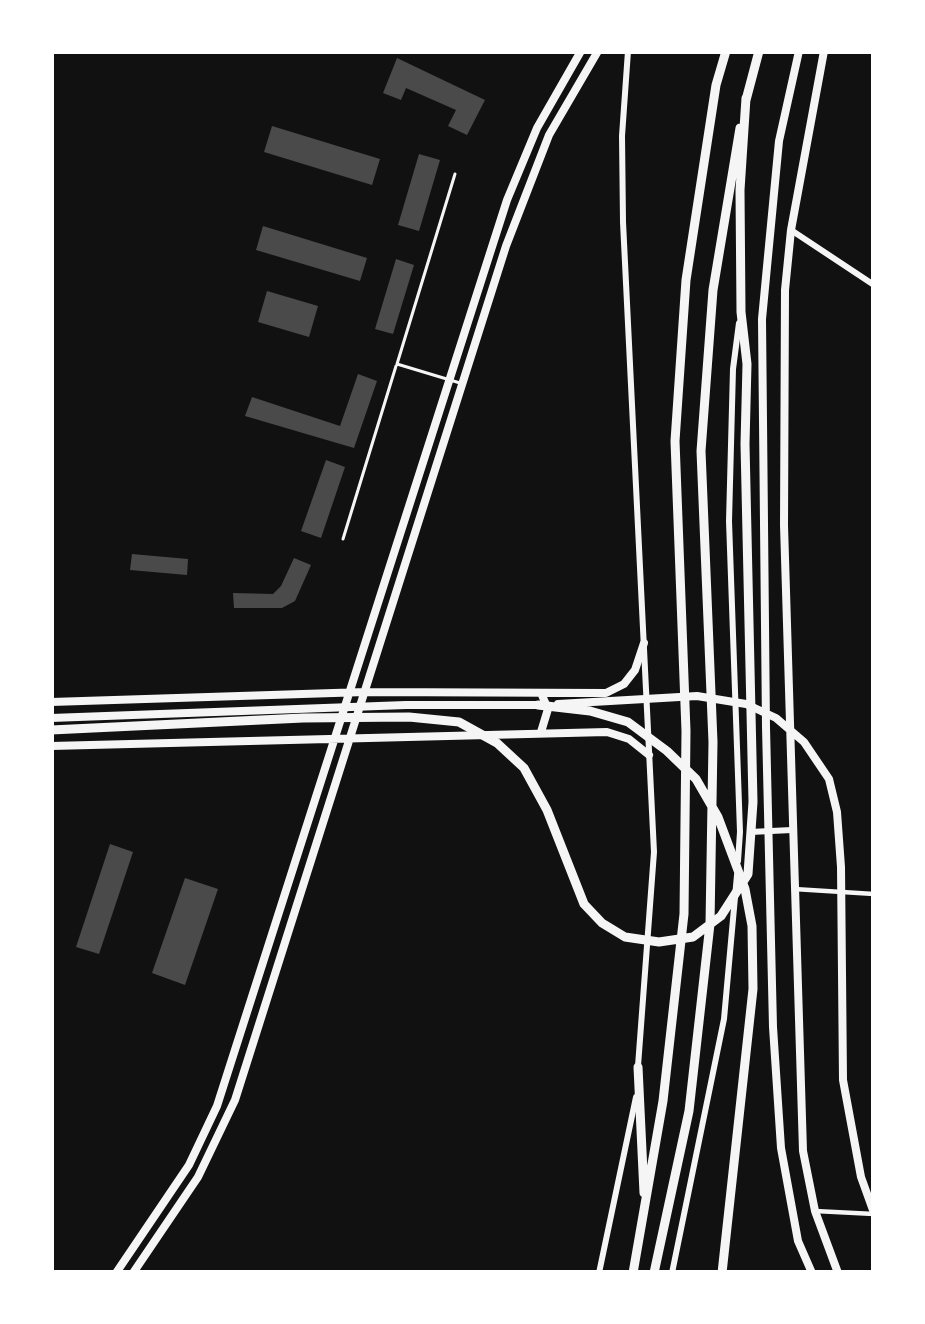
<!DOCTYPE html>
<style>
body{margin:0}
#map{position:relative;width:925px;height:1324px;overflow:hidden;background:#111;font-family:"Archivo Narrow",sans-serif}
canvas{display:block}
.frame{position:absolute;inset:0;border:54px solid #fff;pointer-events:none}
</style>
<div id="map">
<canvas width="925" height="1324"></canvas>
<div class="frame"></div>
</div>
<script>
const g = document.querySelector('canvas').getContext('2d');
g.lineJoin = 'round';
function paint(path, color) { g.fillStyle = color; g.fill(path, 'evenodd'); }
const poly = rows => new Path2D(rows.map(r => 'M' + r).join(''));
function strokePath(path, color, width, dash) { g.strokeStyle = color; g.lineWidth = width; g.lineCap = dash ? 'butt' : 'round'; g.setLineDash(dash || []); g.stroke(path); }
paint(poly([
 [397,58,485,100,467,135,448,126,456,110,406,88,401,100,383,93],
 [272,126,380,159,372,185,264,152],
 [419,154,440,160,419,231,398,225],
 [263,226,367,258,360,281,256,250],
 [396,259,414,265,393,334,375,329],
 [267,291,318,306,309,337,258,322],
 [358,374,377,381,354,448,245,416,252,397,340,426],
 [326,460,345,467,321,538,301,531],
 [132,554,188,559,187,575,130,570],
 [294,558,311,565,295,601,282,608,234,608,233,593,273,594,281,586],
 [110,844,133,852,99,954,76,947],
 [185,878,218,889,185,985,152,973]
]), '#4a4a4a');
strokePath(poly([
 [455,174,397,364,460,383],
 [343,539,396,366],
 [205,1273,216,1273]
]), '#f5f5f5', 3);
strokePath(poly([
 [794,889,874,894],
 [815,1211,874,1214]
]), '#f5f5f5', 4.5);
strokePath(poly([
 [628,51,622,136,623,222,654,852,638,1066],
 [791,230,874,285],
 [750,832,792,830],
 [738,861,740,832,729,521,733,369,739,323],
 [599,1273,636,1097],
 [672,1273,724,1019,737,875]
]), '#f5f5f5', 6);
strokePath(poly([
 [51,702,365,692,606,693,624,684,635,670,644,643],
 [541,732,548,709,541,693],
 [51,746,607,732,629,739,649,755],
 [116,1273,189,1165,217,1106,507,200,537,128,581,51],
 [133,1273,198,1177,235,1100,506,246,549,135,598,51]
]), '#f5f5f5', 8);
strokePath(poly([
 [799,51,779,141,762,319,766,727,773,1027,781,1148,798,1241,812,1273],
 [824,51,791,230,785,290,784,525,803,1151,815,1211,838,1273],
 [558,704,697,696,746,704,776,718,804,742,829,779,837,812,841,867,843,1080,861,1177,874,1213],
 [51,718,406,705,543,705]
]), '#f5f5f5', 8);
strokePath(poly([
 [746,100,759,51],
 [538,705,590,711,628,722,667,751,696,779,718,817,745,889,752,926,753,989,722,1273],
 [51,730,303,718,409,717,459,722,497,743,524,768,547,810,584,904,602,923,625,937,659,942,693,937,721,916,748,874,753,802,745,444,747,364,741,312,740,190,746,98],
 [638,1067,644,1193],
 [633,1273,663,1101,684,914,686,731,675,441,686,280,716,85,726,51],
 [654,1273,689,1111,710,924,713,742,701,451,713,290,740,128]
]), '#f5f5f5', 9);
</script>
